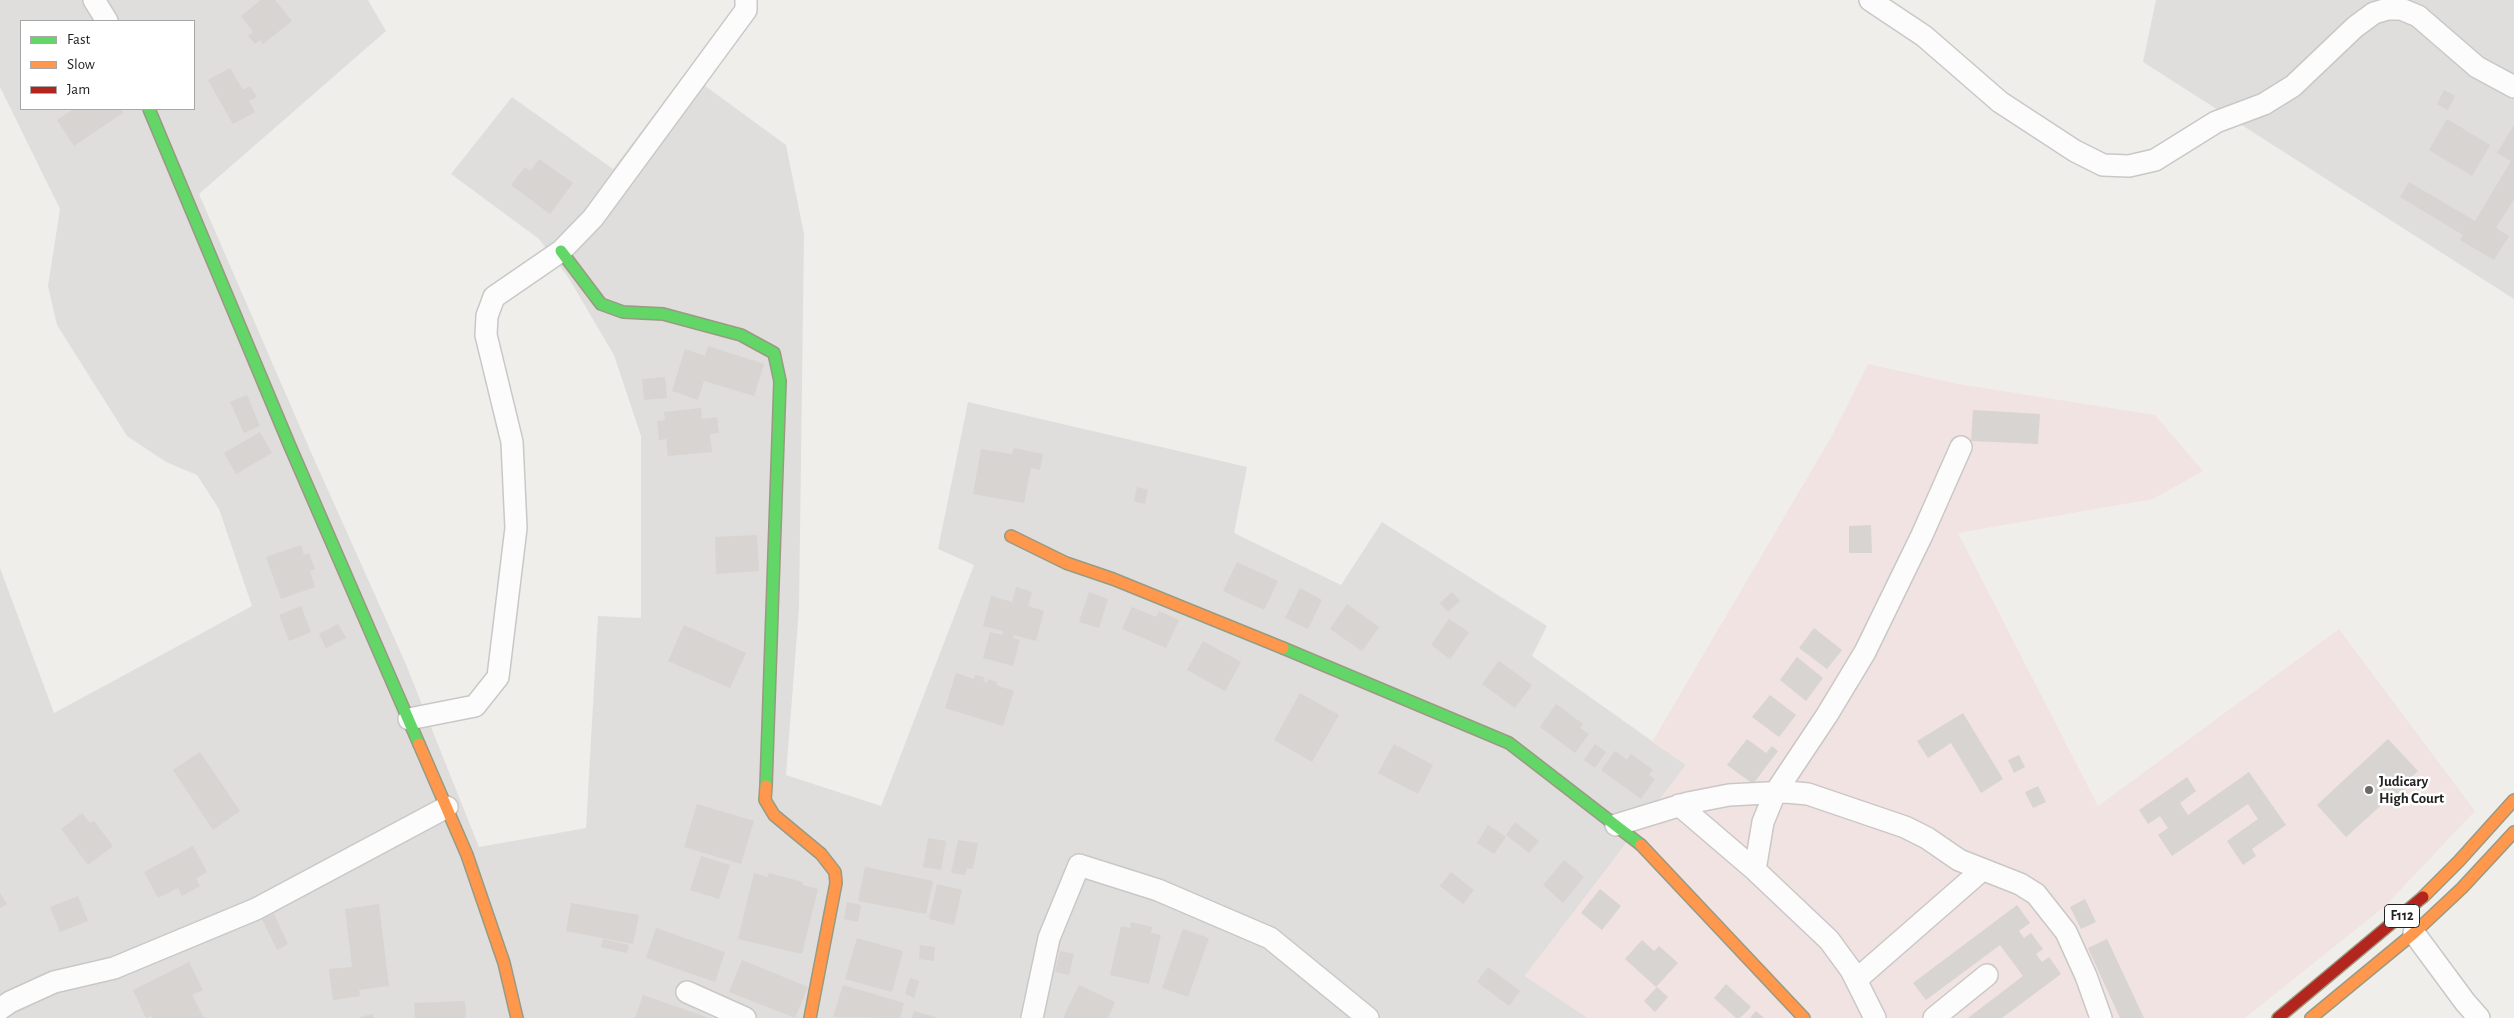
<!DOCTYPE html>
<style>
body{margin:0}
#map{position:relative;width:2514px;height:1018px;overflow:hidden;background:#f0eeeb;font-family:"Alegreya Sans",sans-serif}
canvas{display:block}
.legend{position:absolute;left:20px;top:20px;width:175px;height:90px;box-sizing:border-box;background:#fff;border:1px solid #a7a7a7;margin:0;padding:6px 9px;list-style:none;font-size:15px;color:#222}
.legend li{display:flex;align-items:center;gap:10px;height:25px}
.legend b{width:25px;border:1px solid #a7a7a7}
</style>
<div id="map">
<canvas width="2514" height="1018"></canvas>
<ul class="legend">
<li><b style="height:6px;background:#63d668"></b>Fast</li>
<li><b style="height:6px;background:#ff974d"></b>Slow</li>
<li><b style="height:6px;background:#b3261e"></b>Jam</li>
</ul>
</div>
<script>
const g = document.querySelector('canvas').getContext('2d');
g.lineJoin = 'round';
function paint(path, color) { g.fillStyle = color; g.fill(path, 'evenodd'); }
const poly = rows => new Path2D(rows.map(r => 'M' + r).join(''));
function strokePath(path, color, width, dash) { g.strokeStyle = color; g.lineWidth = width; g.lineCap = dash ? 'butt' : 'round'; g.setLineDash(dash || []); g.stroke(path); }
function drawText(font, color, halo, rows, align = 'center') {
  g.font = font + ' "Alegreya Sans",sans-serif'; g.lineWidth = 5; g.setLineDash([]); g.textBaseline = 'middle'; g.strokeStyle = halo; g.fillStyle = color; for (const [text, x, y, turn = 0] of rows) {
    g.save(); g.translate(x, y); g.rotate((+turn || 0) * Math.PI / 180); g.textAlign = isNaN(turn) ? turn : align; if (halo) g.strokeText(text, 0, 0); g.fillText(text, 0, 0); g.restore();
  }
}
paint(poly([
 [0,0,368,0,386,31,199,194,310,450,405,662,479,847,586,828,598,616,641,618,641,436,614,355,568,277,539,239,451,174,512,97,613,169,686,72,786,145,804,234,799,609,786,775,881,806,974,565,938,549,968,402,1247,467,1234,533,1341,585,1382,522,1547,626,1532,656,1686,765,1525,976,1588,1018,0,1018,0,568,54,713,252,606,219,509,197,475,166,462,127,436,57,325,48,286,60,209,0,87],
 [21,21,194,21,194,109,21,109],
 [2156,0,2514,0,2514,299,2143,62]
]), '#dfdedc');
paint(poly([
 [1868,364,1958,384,2155,415,2203,471,2153,499,1958,533,2098,806,2339,629,2475,811,2384,907,2245,1018,1588,1018,1525,976,1686,765,1652,742,1830,439]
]), '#f1e3e1');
paint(poly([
 [261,0,275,0,292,21,263,44,260,40,255,44,248,36,253,32,241,16],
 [230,68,243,90,250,86,257,97,249,101,255,112,233,124,208,80],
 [2444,90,2455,96,2448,110,2437,104],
 [74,109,121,109,123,113,74,146,57,120],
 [2447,119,2490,145,2472,176,2429,150],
 [2514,125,2514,199,2496,228,2509,236,2494,260,2460,240,2463,235,2400,197,2409,182,2475,221,2511,161,2497,153],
 [539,159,573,183,550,214,511,185,525,167,530,171],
 [708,346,764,364,754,396,704,381,698,400,672,391,685,349,705,356],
 [665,377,667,398,644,400,642,379],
 [247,395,260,426,244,433,230,402],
 [701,408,702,419,717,417,719,433,710,434,712,452,668,456,666,439,659,440,657,421,665,420,664,412],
 [1973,410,2040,414,2038,444,1971,441],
 [260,432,272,453,236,474,224,453],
 [1014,448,1043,454,1040,470,1031,468,1024,503,973,494,981,449,1012,454],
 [1137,487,1148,490,1145,504,1134,501],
 [1871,525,1872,553,1849,553,1849,526],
 [757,535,759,571,716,574,715,537],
 [301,545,304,555,309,553,315,569,310,571,315,587,281,599,266,557],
 [1237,562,1278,581,1264,610,1223,591],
 [1016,587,1032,592,1028,606,1044,611,1036,641,1014,635,1013,638,1020,640,1013,666,983,658,990,632,1002,635,1003,631,983,626,991,596,1012,602],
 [1300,588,1322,600,1308,629,1285,618],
 [1089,592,1108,599,1099,628,1079,622],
 [1452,592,1460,601,1448,612,1440,603],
 [1347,604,1379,627,1362,651,1330,629],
 [301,606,311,632,289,641,279,615],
 [1132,607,1156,617,1159,611,1179,620,1166,648,1122,629],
 [1449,619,1469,632,1450,659,1431,645],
 [338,624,346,638,326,648,319,634],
 [684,625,746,653,730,688,668,661],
 [1814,628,1842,650,1827,669,1799,648],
 [1203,641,1241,662,1225,691,1187,670],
 [1797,657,1823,678,1806,701,1780,680],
 [1499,661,1532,685,1515,708,1482,684],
 [956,673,974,679,975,675,984,677,983,681,987,683,988,679,997,682,996,685,1014,691,1003,726,945,708],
 [1300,693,1339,715,1312,762,1274,740],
 [1770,695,1796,715,1779,737,1752,717],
 [1556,704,1583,724,1580,728,1589,734,1575,753,1540,727],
 [1963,713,2003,779,1981,793,1951,743,1928,758,1917,741],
 [1747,739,1766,753,1772,746,1778,751,1753,784,1727,765],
 [2388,739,2418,771,2401,786,2408,794,2393,808,2386,801,2346,837,2317,805],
 [1394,744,1433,765,1418,794,1378,773],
 [1595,744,1606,752,1595,768,1584,760],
 [1615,751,1627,760,1631,754,1653,770,1649,775,1655,779,1641,799,1601,770],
 [200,752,240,811,213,830,173,770],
 [2019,755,2025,767,2014,773,2008,760],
 [2249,772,2286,825,2252,849,2256,856,2243,865,2227,841,2258,819,2248,804,2172,856,2158,835,2168,828,2160,816,2148,824,2139,810,2187,777,2196,791,2180,803,2188,815],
 [2038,786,2046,802,2033,808,2025,792],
 [697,804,754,821,741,864,684,847],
 [82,813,90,823,94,821,113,846,88,865,61,829],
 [1515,822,1539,841,1529,853,1506,835],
 [1488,825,1506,837,1494,854,1477,843],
 [928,838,946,841,941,870,923,867],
 [958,840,978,843,973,869,967,868,965,875,951,873],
 [193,846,207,872,196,878,200,886,182,896,178,888,158,898,144,872],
 [701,856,730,865,719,899,690,890],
 [1564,860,1584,877,1563,903,1543,885],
 [865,867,933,881,926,914,858,901],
 [1451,872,1474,890,1463,904,1440,886],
 [754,873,768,877,769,873,803,882,803,885,818,889,802,954,738,939],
 [937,884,962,890,954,925,929,919],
 [1600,889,1621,906,1602,930,1581,913],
 [0,893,7,904,0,908],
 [78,896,88,921,60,932,50,907],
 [2085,899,2096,922,2081,929,2070,907],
 [847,902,861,905,858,922,844,919],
 [571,903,639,915,633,944,566,931],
 [379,904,389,986,359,990,360,996,333,1000,329,969,352,967,345,909],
 [2017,905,2030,923,2019,931,2024,938,2031,933,2043,949,2036,954,2042,962,2049,957,2061,974,2002,1018,1968,1018,2023,976,2000,945,1926,1000,1913,983],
 [274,914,288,944,277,950,262,919],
 [1131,922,1152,927,1151,933,1161,935,1149,984,1110,975,1121,926,1130,928],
 [656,928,725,952,715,982,646,958],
 [1183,929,1209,938,1188,997,1162,988],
 [857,938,903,951,892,992,845,979],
 [603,939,629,945,627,953,601,947],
 [2107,939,2144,1018,2120,1018,2088,948],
 [1642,940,1654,951,1659,946,1678,963,1656,987,1625,959],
 [920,945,935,947,934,961,919,959],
 [1060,951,1074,954,1069,975,1055,972],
 [742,960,808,987,795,1018,729,992],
 [189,962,203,990,192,995,204,1018,152,1018,151,1016,146,1018,133,990],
 [1488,967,1520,991,1509,1006,1477,982],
 [910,978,919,981,914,998,905,994],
 [1726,984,1751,1007,1740,1018,1736,1018,1714,998],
 [843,985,904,1003,900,1018,833,1017],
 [1079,985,1115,1002,1108,1018,1063,1018],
 [1657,987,1668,997,1655,1012,1644,1001],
 [643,995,709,1018,635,1018],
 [465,1001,466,1018,415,1018,414,1003],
 [914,1011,936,1017,936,1018,912,1018],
 [1756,1011,1764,1018,1750,1018],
 [373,1014,374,1018,360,1018,360,1017]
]), '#d7d4d2');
const street = poly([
 [94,0,107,21],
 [1870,0,1924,36,2000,102,2075,151,2103,165,2129,166,2155,160,2216,122,2264,104,2293,86,2355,27,2374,13,2388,9,2401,9,2418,16,2477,67,2514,87],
 [409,719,475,706,498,677,516,528,512,442,486,335,487,316,494,297,561,251,593,218,746,10,746,0],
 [1679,805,1755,870,1829,940,1851,970,1875,1018],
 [1616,825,1688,803,1729,795,1786,792,1808,794,1905,827,1927,838,1959,860,2020,884,2036,894,2066,932,2086,976,2101,1018],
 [1755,870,1763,822,1775,793,1827,715,1865,652,1922,535,1961,447],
 [2414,933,2465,1002,2479,1018],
 [1856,980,1982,870],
 [687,992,745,1018],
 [0,1009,10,1002,54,982,114,968,256,909,447,807],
 [1032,1018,1049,938,1079,865,1158,890,1270,938,1368,1018],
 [1934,1018,1987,975]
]);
const fast = poly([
 [149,109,289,444,419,744],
 [561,251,601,304,623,312,663,314,741,335,774,353,780,381,766,786],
 [1283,648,1509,743,1641,845]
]);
const slow = poly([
 [1011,536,1066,563,1113,579,1283,648],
 [419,744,467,855,504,963,517,1018],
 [766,786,765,800,774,815,821,854,835,872,836,883,810,1018],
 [1641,845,1804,1018],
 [2423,897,2459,861,2514,800],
 [2311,1018,2414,933,2462,888,2514,832]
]);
const jam = poly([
 [2278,1018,2423,897]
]);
strokePath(street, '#c9c8c7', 24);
strokePath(fast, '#999a82', 14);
strokePath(slow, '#999a82', 14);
strokePath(jam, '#999a82', 14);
strokePath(street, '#fdfcfc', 21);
strokePath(fast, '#63d668', 11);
strokePath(slow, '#ff974d', 11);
strokePath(jam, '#b3261e', 11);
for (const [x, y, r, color] of [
 [2369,790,5,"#6a6968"]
]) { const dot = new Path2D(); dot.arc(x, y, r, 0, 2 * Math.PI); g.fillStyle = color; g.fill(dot); strokePath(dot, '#fff', 2); }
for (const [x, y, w] of [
 [2402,916,35]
]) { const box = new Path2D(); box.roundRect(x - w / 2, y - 11.5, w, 23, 4); g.fillStyle = '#fff'; g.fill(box); strokePath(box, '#222', 1); }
drawText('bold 14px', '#222', null, [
 ["F112",2402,916]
]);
drawText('bold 15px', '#222', '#fff', [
 ["Judicary",2379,781],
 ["High Court",2379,798]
], 'left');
</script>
